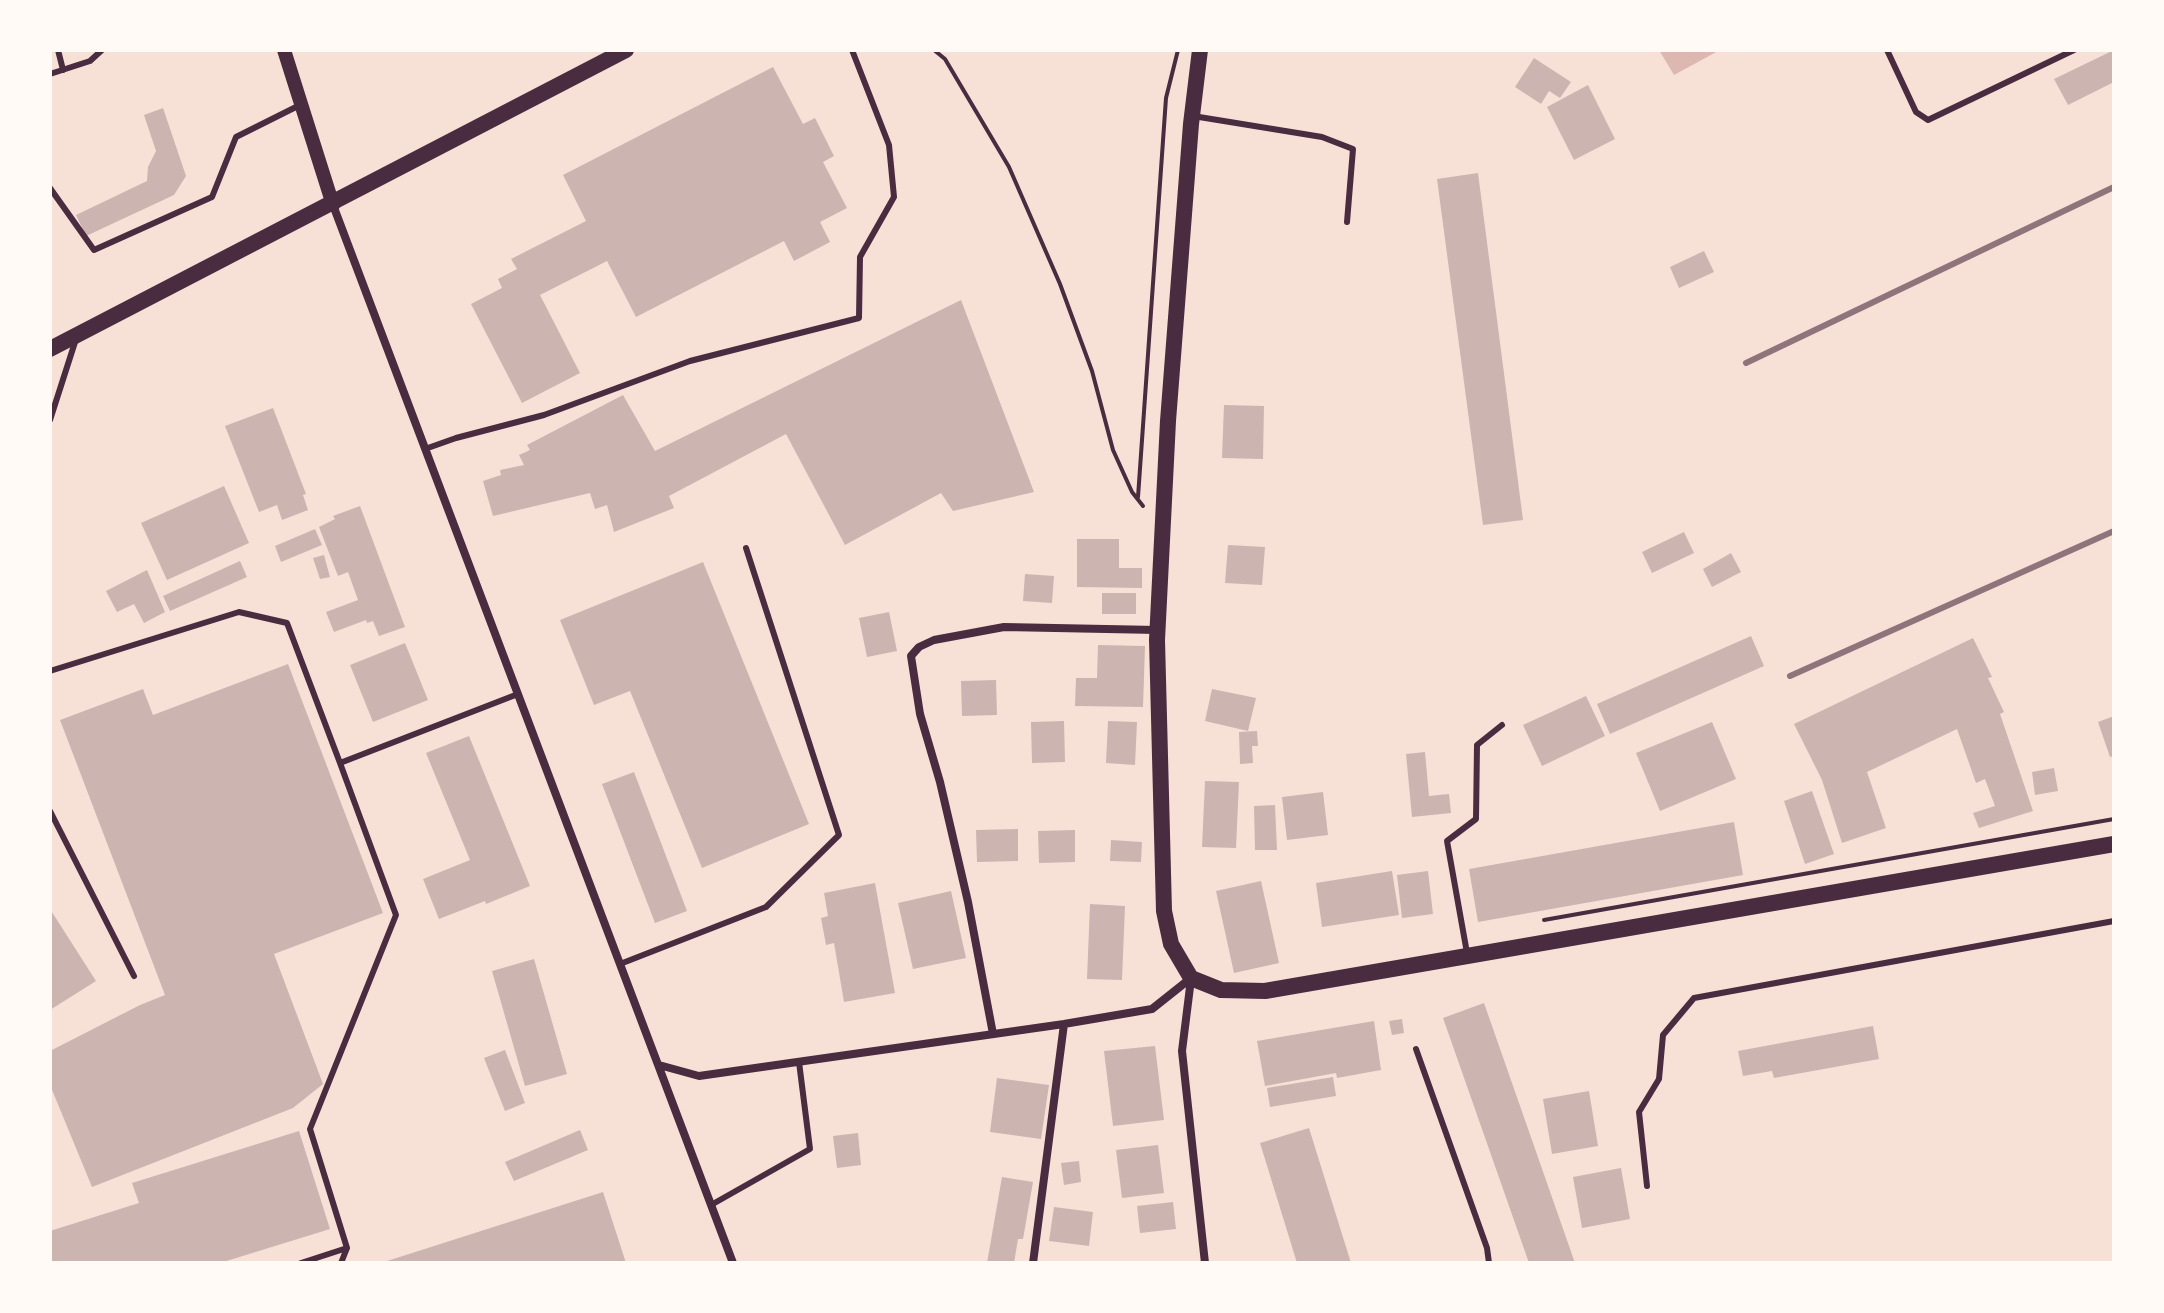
<!DOCTYPE html>
<style>
body{margin:0}
#map{position:relative;width:2164px;height:1313px;overflow:hidden;background:#f7e1d7;font-family:"PT Sans",sans-serif}
canvas{display:block}
.frame{position:absolute;inset:0;border:52px solid #fffaf5;pointer-events:none}
</style>
<div id="map">
<canvas width="2164" height="1313"></canvas>
<div class="frame"></div>
</div>
<script>
const g = document.querySelector('canvas').getContext('2d');
g.lineJoin = 'round';
function paint(path, color) { g.fillStyle = color; g.fill(path, 'evenodd'); }
const poly = rows => new Path2D(rows.map(r => 'M' + r).join(''));
function strokePath(path, color, width, dash) { g.strokeStyle = color; g.lineWidth = width; g.lineCap = dash ? 'butt' : 'round'; g.setLineDash(dash || []); g.stroke(path); }
paint(poly([
 [1659,50,1720,50,1674,75]
]), '#dcb8b0');
paint(poly([
 [2114,50,2114,82,2068,105,2054,79],
 [1534,58,1571,82,1560,98,1549,91,1541,104,1515,87],
 [773,67,803,124,815,118,834,156,823,162,847,208,820,222,830,242,794,261,784,241,636,317,607,261,540,295,580,373,522,403,471,304,502,288,498,279,517,269,511,259,586,221,563,175],
 [1588,85,1615,139,1574,160,1547,107],
 [163,108,186,176,174,195,86,236,76,215,147,181,148,167,156,151,144,115],
 [1478,173,1523,520,1483,525,1437,179],
 [1704,251,1714,272,1679,288,1670,267],
 [961,300,1034,492,953,511,941,493,845,545,786,434,669,496,674,508,614,532,607,505,595,509,590,493,493,516,483,481,501,475,500,470,524,465,519,455,530,450,527,445,623,395,655,451],
 [1224,405,1264,406,1263,459,1222,458],
 [273,408,306,494,303,495,308,510,282,520,277,505,259,512,225,426],
 [224,486,249,543,167,580,141,523],
 [360,506,405,627,379,636,373,621,367,623,366,620,334,632,326,612,358,600,348,572,338,576,319,527,335,519,333,516],
 [315,529,322,545,281,562,275,546],
 [1684,532,1694,553,1652,573,1642,552],
 [1077,539,1119,539,1119,568,1142,568,1142,588,1077,587],
 [1228,545,1265,547,1262,585,1225,583],
 [1731,553,1741,572,1712,587,1703,569],
 [324,555,330,577,320,579,313,558],
 [240,561,247,577,170,611,163,596],
 [703,562,809,824,702,868,630,691,594,705,560,620],
 [147,570,165,612,144,623,134,604,117,612,106,591],
 [1025,574,1054,576,1052,603,1023,601],
 [1102,593,1136,593,1136,614,1102,614],
 [889,612,897,651,867,657,859,618],
 [1751,636,1764,666,1610,734,1597,704],
 [1973,638,1992,677,1988,678,2004,712,2000,714,2033,811,1979,828,1973,813,1995,806,1985,779,1976,783,1957,729,1867,772,1886,828,1842,843,1822,780,1794,724],
 [405,643,428,700,373,722,350,665],
 [1098,645,1145,646,1143,707,1075,706,1076,678,1097,678],
 [288,664,383,913,274,954,323,1084,293,1108,92,1187,50,1085,50,1051,140,1005,165,995,60,720,143,689,153,715],
 [996,680,997,715,962,716,961,681],
 [1212,689,1256,698,1248,731,1205,721],
 [1586,696,1605,736,1542,766,1523,725],
 [2114,716,2114,756,2110,757,2098,722],
 [1064,721,1065,762,1032,763,1031,722],
 [1108,721,1137,722,1135,765,1106,763],
 [1712,722,1736,779,1660,811,1636,753],
 [1257,731,1258,746,1252,746,1253,763,1240,764,1239,732],
 [469,736,530,886,486,904,485,901,439,919,423,879,470,860,426,753],
 [1425,752,1429,796,1449,794,1451,813,1412,817,1406,754],
 [2054,768,2058,791,2035,795,2032,772],
 [634,772,687,911,655,923,602,784],
 [1205,781,1239,782,1236,848,1202,847],
 [1812,791,1834,854,1805,864,1784,801],
 [1323,792,1328,835,1287,840,1282,797],
 [1275,805,1277,850,1255,850,1254,806],
 [1734,822,1743,875,1478,922,1469,869],
 [1018,829,1018,861,977,862,976,830],
 [1075,830,1075,862,1039,863,1038,831],
 [1111,840,1142,842,1141,862,1110,861],
 [1392,871,1399,915,1322,927,1316,883],
 [1428,871,1433,914,1402,918,1397,875],
 [1261,881,1279,963,1234,973,1216,891],
 [875,883,895,993,844,1002,834,943,826,945,821,918,828,916,824,893],
 [951,891,966,958,913,969,898,903],
 [1090,904,1125,906,1122,980,1087,979],
 [50,909,96,981,50,1010],
 [534,959,567,1074,525,1086,492,971],
 [1484,1003,1575,1263,1529,1263,1443,1018],
 [1402,1019,1404,1033,1392,1035,1389,1021],
 [1374,1021,1381,1070,1337,1078,1336,1073,1265,1086,1257,1041],
 [1873,1026,1879,1059,1774,1078,1772,1071,1743,1076,1738,1051],
 [1155,1046,1164,1120,1113,1126,1104,1051],
 [505,1050,525,1103,505,1111,484,1058],
 [1333,1077,1336,1096,1270,1107,1267,1088],
 [997,1078,1049,1085,1041,1139,990,1132],
 [1589,1091,1598,1146,1552,1154,1543,1099],
 [1309,1128,1351,1263,1297,1263,1260,1143],
 [580,1130,588,1150,514,1181,505,1162],
 [299,1131,330,1229,220,1263,50,1263,50,1231,139,1203,132,1183],
 [858,1133,861,1165,837,1168,833,1136],
 [1158,1145,1164,1193,1122,1198,1116,1150],
 [1079,1161,1081,1182,1064,1185,1061,1163],
 [1621,1168,1630,1219,1582,1228,1573,1177],
 [1002,1177,1033,1182,1023,1239,1018,1239,1014,1263,987,1263],
 [603,1192,626,1263,384,1263,384,1262],
 [1173,1202,1176,1229,1140,1233,1137,1206],
 [1054,1207,1093,1212,1089,1246,1049,1241]
]), '#ccb4b1');
strokePath(poly([
 [934,50,945,59,1009,167,1060,284,1092,371,1113,450,1132,492,1143,506],
 [1138,497,1166,98,1178,50],
 [1544,920,2114,819]
]), '#4a2c40', 4);
strokePath(poly([
 [58,50,63,70],
 [1887,50,1916,112,1928,120,2074,50],
 [50,74,90,61,102,50],
 [1193,116,1322,137,1353,149,1347,222],
 [50,188,94,250,212,197,236,137,300,105],
 [50,420,76,339],
 [425,449,456,438,544,415,690,361,859,318,860,257,894,197,889,145,852,50],
 [50,671,239,612,287,623,340,763],
 [50,811,134,976],
 [1467,953,1447,841,1476,819,1477,745,1502,725],
 [620,964,766,907,839,835,746,548],
 [1416,1049,1487,1248,1489,1263],
 [1647,1186,1639,1112,1659,1079,1663,1035,1694,998,2114,921],
 [711,1205,810,1149,799,1062],
 [301,1263,347,1248],
 [341,1263,347,1248,310,1129,396,915,340,763,518,694]
]), '#4a2c40', 6);
strokePath(poly([
 [333,205,733,1263],
 [1191,979,1182,1051,1205,1263],
 [993,1034,968,902,940,782,920,714,911,656,919,647,934,640,1004,627,1157,630],
 [659,1065,699,1076,1064,1024,1152,1009,1191,978],
 [1033,1263,1064,1024]
]), '#4a2c40', 8);
strokePath(poly([
 [284,50,333,205]
]), '#4a2c40', 14);
strokePath(poly([
 [1200,50,1191,124,1168,421,1157,640,1164,911,1171,944,1191,978,1221,990,1265,991,2114,844],
 [50,349,626,50]
]), '#4a2c40', 16);
strokePath(poly([
 [1746,363,2114,187],
 [1790,676,2114,531]
]), '#8f747c', 6);
</script>
